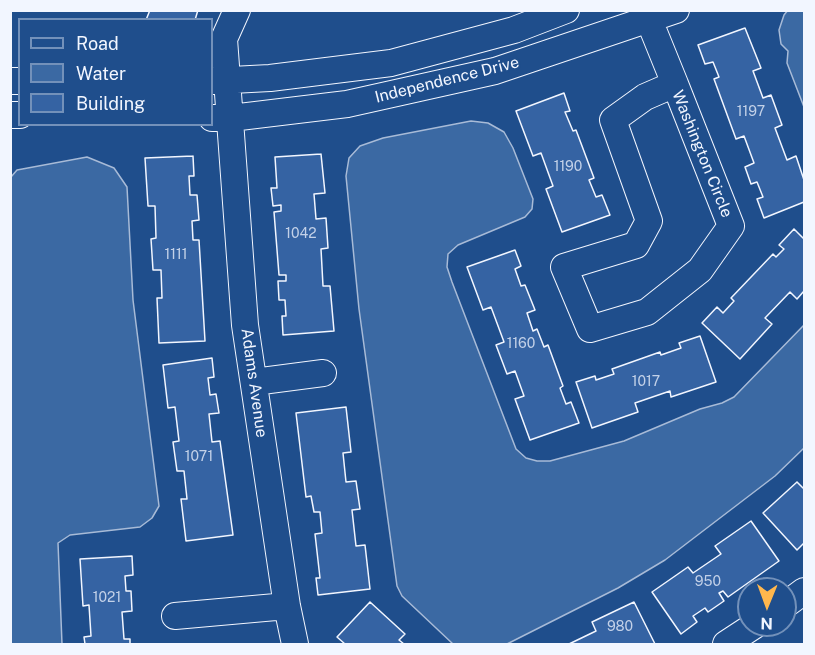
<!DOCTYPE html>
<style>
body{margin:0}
#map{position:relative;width:815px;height:655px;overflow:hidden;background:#1f4e8c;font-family:"Public Sans",sans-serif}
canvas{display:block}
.frame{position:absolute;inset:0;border:12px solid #f2f6ff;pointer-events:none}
.legend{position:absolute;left:18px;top:18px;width:195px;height:108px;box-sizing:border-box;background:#1f4e8c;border:2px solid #7391ba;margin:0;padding:8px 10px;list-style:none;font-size:18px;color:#f2f6ff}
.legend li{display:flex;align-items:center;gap:12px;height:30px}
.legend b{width:30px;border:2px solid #7391ba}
.north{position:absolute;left:737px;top:577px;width:60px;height:60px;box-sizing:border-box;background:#1f4e8c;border:2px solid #7391ba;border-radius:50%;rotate:181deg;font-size:16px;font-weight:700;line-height:24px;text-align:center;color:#f2f6ff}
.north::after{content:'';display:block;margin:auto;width:21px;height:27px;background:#ffb74d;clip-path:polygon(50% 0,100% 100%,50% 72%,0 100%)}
</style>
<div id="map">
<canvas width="815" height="655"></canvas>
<div class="frame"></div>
<ul class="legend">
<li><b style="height:8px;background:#1f4e8c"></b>Road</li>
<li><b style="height:16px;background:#3b69a3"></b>Water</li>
<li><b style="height:16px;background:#3563a3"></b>Building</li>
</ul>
<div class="north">N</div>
</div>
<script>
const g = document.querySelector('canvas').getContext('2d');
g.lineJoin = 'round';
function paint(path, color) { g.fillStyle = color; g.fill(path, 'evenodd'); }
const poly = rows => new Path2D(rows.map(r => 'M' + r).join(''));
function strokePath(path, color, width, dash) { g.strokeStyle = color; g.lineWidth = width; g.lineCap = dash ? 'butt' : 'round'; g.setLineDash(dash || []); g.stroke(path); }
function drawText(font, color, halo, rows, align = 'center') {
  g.font = font + ' "Public Sans",sans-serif'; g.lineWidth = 4.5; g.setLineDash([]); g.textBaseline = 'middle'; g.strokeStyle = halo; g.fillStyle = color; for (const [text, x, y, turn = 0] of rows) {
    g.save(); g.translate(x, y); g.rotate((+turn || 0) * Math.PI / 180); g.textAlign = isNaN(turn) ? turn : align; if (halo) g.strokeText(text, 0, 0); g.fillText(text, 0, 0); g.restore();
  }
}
const water = poly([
 [788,10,804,11,804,107,787,63,788,51,781,44,779,30,784,15,788,10],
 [471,121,488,123,504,132,513,148,533,199,532,209,525,217,458,245,448,254,447,267,452,282,516,449,526,458,537,461,550,461,624,441,700,409,722,403,734,397,804,325,804,448,775,476,665,560,618,588,507,644,453,644,402,596,397,586,359,309,346,176,349,158,360,146,383,138,471,121],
 [87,157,114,168,127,187,133,300,159,506,152,518,140,527,70,535,58,543,62,644,11,644,11,177,17,170,87,157]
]);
paint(water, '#3b69a3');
strokePath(water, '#a8bbd7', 1.5);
const building = poly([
 [150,10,198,10,195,20,146,20,150,10],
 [745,28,761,68,753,71,763,98,771,95,782,125,775,128,787,160,796,156,804,180,804,202,764,218,757,199,763,197,757,182,751,184,745,167,754,163,744,136,736,139,714,79,719,77,713,62,705,64,698,45,745,28],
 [564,93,570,111,565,112,573,131,576,130,594,178,589,180,596,197,602,195,610,215,562,232,546,189,553,186,541,153,533,156,516,111,564,93],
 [321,154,325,193,314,194,316,219,326,218,328,248,321,249,323,286,330,286,334,331,283,335,282,316,286,316,285,300,279,300,278,281,286,281,286,275,279,275,274,212,281,211,281,205,273,206,271,188,277,188,275,157,321,154],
 [193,156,194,176,189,176,190,195,197,195,199,220,192,221,193,240,199,240,205,341,159,343,157,298,162,298,161,270,153,270,151,239,156,238,155,206,148,206,145,158,193,156],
 [794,229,804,239,804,291,797,299,790,292,765,318,772,324,740,359,702,323,717,307,723,313,734,301,731,298,773,254,776,257,784,249,779,245,794,229],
 [515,250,521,266,515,269,521,286,525,285,535,310,527,313,533,331,537,329,544,347,548,345,563,386,560,388,566,404,571,402,579,423,530,440,515,399,524,396,515,371,507,374,496,345,504,342,491,307,483,310,467,267,515,250],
 [700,336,716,382,671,397,670,391,635,403,638,412,592,428,576,382,595,376,596,380,614,374,612,369,660,352,661,355,681,348,679,343,700,336],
 [212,358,214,377,208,378,210,395,216,394,219,413,209,414,212,442,220,441,233,535,186,541,181,499,187,499,184,471,177,471,173,442,179,441,175,407,168,408,163,365,212,358],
 [346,407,351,452,343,453,346,482,356,481,360,509,352,510,356,546,365,545,370,589,318,595,316,578,320,578,315,534,322,533,320,512,314,512,311,496,306,497,296,413,346,407],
 [797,482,803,488,804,487,804,543,797,550,763,513,797,482],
 [751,521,779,561,728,597,723,591,719,593,724,601,708,612,705,608,693,616,697,622,681,634,652,592,688,567,693,573,721,554,715,546,751,521],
 [132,556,133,575,125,576,126,591,131,591,132,611,122,612,124,639,130,639,130,644,85,644,84,637,91,636,89,605,83,606,80,559,132,556],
 [370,602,405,634,399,640,404,644,345,644,337,637,370,602],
 [634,602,655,644,569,644,596,631,592,622,634,602]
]);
paint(building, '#3563a3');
strokePath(building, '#f2f6ff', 1.5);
const minor = poly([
 [237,10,224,39,245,325,287,606,295,644],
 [645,10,675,84],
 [10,81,20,81],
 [212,81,270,78,391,63,514,30,566,10],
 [675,84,731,226,700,270,647,312,590,329,564,267,636,245,649,221,613,120,645,97,675,84],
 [10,115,20,115],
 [212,118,231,118,347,104,495,71,676,10],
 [254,382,323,373],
 [785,605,804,591],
 [175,616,287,606],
 [726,644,755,625]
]);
strokePath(minor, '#f2f6ff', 28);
strokePath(minor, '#1f4e8c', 26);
drawText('14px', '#c3d1e8', null, [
 ["1197",751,112],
 ["1190",568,167],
 ["1042",301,234],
 ["1111",176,255],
 ["1160",521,344],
 ["1017",646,382],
 ["1071",199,457],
 ["950",708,582],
 ["1021",107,598],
 ["980",620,627]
]);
drawText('16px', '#f2f6ff', '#1f4e8c', [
 ["Independence Drive",447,80,-14],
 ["Washington Circle",702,154,68],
 ["Adams Avenue",254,383,82]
]);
</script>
